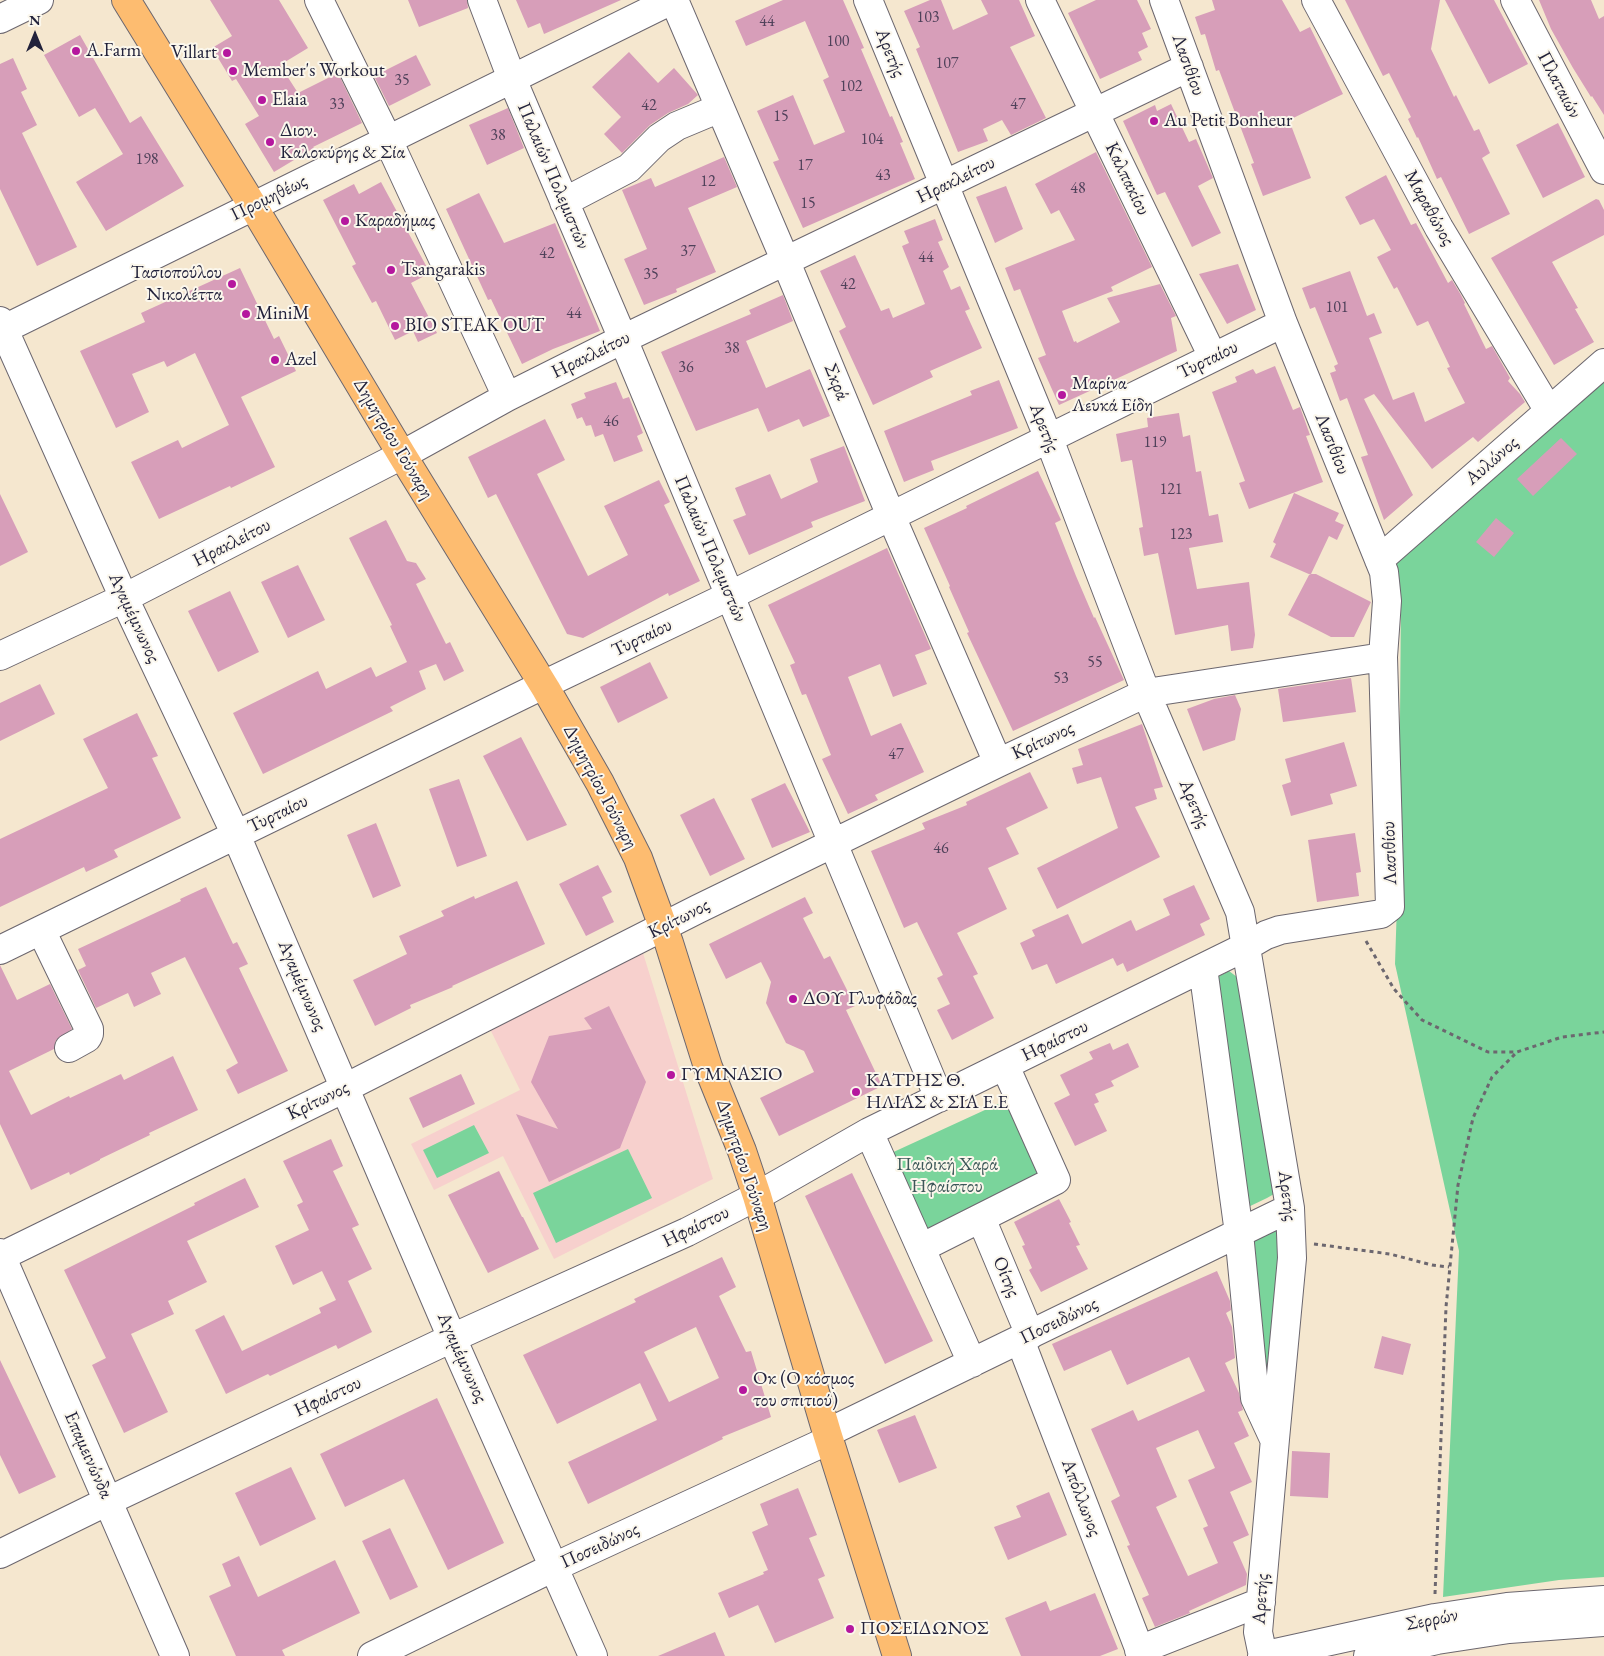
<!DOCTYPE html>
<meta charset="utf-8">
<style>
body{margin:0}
#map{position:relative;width:1604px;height:1656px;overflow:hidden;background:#f5e7cf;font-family:"EB Garamond",serif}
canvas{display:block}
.north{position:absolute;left:10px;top:10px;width:50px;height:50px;-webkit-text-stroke:4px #fbf7ec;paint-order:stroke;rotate:0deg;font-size:14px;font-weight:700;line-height:20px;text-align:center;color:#22223b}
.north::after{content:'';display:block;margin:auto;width:18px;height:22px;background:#22223b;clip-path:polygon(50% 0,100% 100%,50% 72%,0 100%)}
</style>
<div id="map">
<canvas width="1604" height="1656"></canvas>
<div class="north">N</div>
</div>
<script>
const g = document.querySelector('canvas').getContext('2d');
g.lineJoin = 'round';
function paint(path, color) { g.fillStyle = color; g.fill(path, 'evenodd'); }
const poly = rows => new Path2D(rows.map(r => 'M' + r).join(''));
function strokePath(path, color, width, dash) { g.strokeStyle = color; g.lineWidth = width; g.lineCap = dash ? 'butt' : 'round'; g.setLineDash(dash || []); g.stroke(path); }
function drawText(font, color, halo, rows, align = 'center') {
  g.font = font + ' "EB Garamond",serif'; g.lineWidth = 4; g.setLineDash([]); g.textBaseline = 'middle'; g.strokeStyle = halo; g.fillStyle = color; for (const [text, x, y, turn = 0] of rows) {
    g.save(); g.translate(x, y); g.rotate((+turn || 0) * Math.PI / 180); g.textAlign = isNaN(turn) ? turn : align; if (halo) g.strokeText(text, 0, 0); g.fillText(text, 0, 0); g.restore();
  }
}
paint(poly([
 [643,953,713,1179,554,1259,503,1156,434,1190,411,1144,520,1090,490,1029]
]), '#f7d0cd');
paint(poly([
 [1604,377,1604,1577,1559,1580,1443,1597,1459,1251,1395,964,1399,844,1401,594,1394,562],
 [1229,971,1237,977,1277,1188,1274,1194,1267,1198,1244,1209,1210,981],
 [1011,1098,1047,1175,926,1238,887,1155],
 [474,1125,489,1153,437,1178,423,1150],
 [628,1149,652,1198,556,1243,533,1193],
 [1268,1218,1282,1230,1267,1390,1243,1229]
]), '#7ad49b');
paint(poly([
 [210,0,279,0,308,48,280,65,298,93,338,73,362,123,313,147,314,148,274,172,245,124,259,116,236,79,232,81,212,48,232,36],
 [408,0,467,0,468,8,419,27],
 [516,0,621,0,544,34,540,23,528,28],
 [783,0,843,0,864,48,861,49,890,117,892,116,903,142,900,143,915,179,803,228,773,162,779,160,757,111,793,95,814,145,845,132,823,80,829,77,805,21,746,46,735,21],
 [930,0,941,0,953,30,988,14,981,0,1019,0,1035,36,1010,47,1046,118,1011,135,1002,120,983,129,988,141,958,152,916,49,920,47,904,11],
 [1096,0,1137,0,1151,29,1142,33,1148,47,1138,52,1142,60,1100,79,1068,13],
 [1212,0,1282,0,1300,32,1310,27,1343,94,1289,120,1311,178,1263,196,1251,164,1254,163,1219,70,1216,71,1205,34,1201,35,1195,17,1215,10],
 [1345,0,1440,0,1431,49,1454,97,1456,95,1474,131,1479,129,1490,153,1482,158,1510,214,1469,234,1441,177,1437,179,1418,137,1417,138,1408,119,1411,117,1389,73,1383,76],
 [1445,0,1494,0,1528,64,1489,84],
 [1539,0,1591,0,1599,19,1604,16,1604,115,1592,96,1591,97,1573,68,1551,29],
 [80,35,130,123,141,116,184,186,106,231,76,182,123,154,95,108,79,117,44,55],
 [629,52,658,83,674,68,698,95,688,104,668,113,650,125,622,153,604,134,621,117,592,87],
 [416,55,431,85,389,106,374,76],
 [13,58,27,89,21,92,37,125,22,133,77,247,37,266,0,189,0,64],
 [1171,104,1189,142,1196,139,1213,178,1198,186,1221,233,1192,247,1165,192,1157,195,1123,121,1155,105,1157,111],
 [508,108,524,148,487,165,469,125],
 [1558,123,1585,177,1543,198,1516,145],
 [1096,152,1152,267,1111,287,1113,291,1062,311,1074,342,1076,341,1077,343,1120,322,1107,298,1160,284,1176,316,1171,318,1177,351,1059,405,1038,358,1046,355,1020,289,1014,291,1005,268,1075,240,1059,210,1051,214,1035,184],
 [724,157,737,187,688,208,716,272,676,289,677,292,644,305,624,259,647,249,622,190,651,178,655,187],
 [1386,175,1411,225,1416,223,1448,283,1452,280,1461,295,1465,303,1464,304,1486,349,1492,346,1510,378,1508,381,1520,394,1525,402,1478,442,1473,437,1432,469,1374,394,1364,399,1413,495,1384,520,1361,457,1368,455,1347,398,1340,401,1330,373,1336,371,1334,366,1338,364,1315,307,1310,309,1302,288,1350,271,1367,316,1374,313,1382,333,1369,338,1393,400,1414,392,1425,422,1465,403,1447,368,1450,367,1428,321,1417,326,1397,287,1394,289,1377,257,1391,250,1374,219,1360,225,1345,197],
 [381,182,430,273,411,283,437,333,418,342,413,331,395,340,376,301,372,303,352,266,356,264,323,200,354,184,359,194],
 [1006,186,1023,229,995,243,976,197],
 [479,193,504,243,555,223,600,331,553,349,522,364,491,299,488,300,446,209],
 [1596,199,1599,200,1604,210,1604,235,1552,262,1578,308,1575,309,1594,342,1554,365,1491,258],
 [935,219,943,240,938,242,949,267,943,271,951,290,960,286,970,309,965,311,982,348,930,371,933,377,873,405,839,331,846,327,820,271,855,255,881,311,889,308,893,318,925,304,902,246,909,243,904,231],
 [1238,264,1256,310,1227,324,1199,274],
 [240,268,274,339,279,336,296,371,241,397,275,467,231,488,230,486,159,519,131,462,178,440,182,448,229,425,195,353,167,367,164,361,132,374,149,412,116,428,80,351,145,322,141,313],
 [783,295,793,321,746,341,766,388,810,369,830,416,803,427,799,419,768,432,758,408,696,431,661,352,751,314,749,310],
 [1275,366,1293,410,1300,407,1310,435,1306,436,1323,482,1249,509,1239,483,1245,481,1212,392,1237,382,1235,377,1253,369,1256,374],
 [999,380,1018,428,931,461,934,470,904,482,884,431,972,395,970,391],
 [616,382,623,399,629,397,643,433,637,436,643,451,614,462,603,434,595,437,591,425,586,426,582,417,577,419,571,404,586,398,584,393],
 [1179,413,1183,437,1190,435,1196,472,1201,471,1209,516,1218,514,1223,542,1189,548,1197,589,1249,582,1255,635,1253,648,1231,651,1228,625,1175,635,1158,553,1144,556,1139,528,1143,527,1132,460,1121,462,1116,434,1148,427,1147,418],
 [545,419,565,460,537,474,588,576,628,555,604,506,659,480,670,502,664,505,700,581,669,596,668,593,583,638,567,634,496,494,488,498,468,457],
 [1561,438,1577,454,1533,496,1517,479],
 [844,446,865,501,811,522,813,527,749,555,733,520,746,515,735,488,770,474,781,499,818,482,810,459],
 [1038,471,1061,520,1055,523,1076,576,1094,618,1095,617,1124,680,1013,731,967,633,969,632,949,587,950,586,924,528,967,508,966,506],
 [1294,493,1339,513,1335,521,1344,525,1337,540,1329,536,1311,574,1316,574,1371,602,1354,637,1331,637,1288,615,1309,575,1311,575,1270,557,1276,544,1273,542],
 [0,494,28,552,0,566],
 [1496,518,1514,533,1494,557,1476,542],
 [386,520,407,561,416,563,426,579,416,584,446,644,450,642,464,671,444,681,436,664,419,671,426,689,390,707,393,711,263,774,233,713,318,671,326,689,371,667,376,677,407,662,390,626,392,625,349,538],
 [887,548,931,649,915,655,927,684,893,697,880,664,848,677,871,736,901,723,924,772,875,795,878,800,848,814,822,759,831,755,806,694,802,695,790,665,795,663,768,605],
 [298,565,325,620,288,638,261,582],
 [230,591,259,652,218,672,188,611],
 [650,662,668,698,618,723,600,687],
 [1351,678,1356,712,1283,722,1278,689],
 [40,684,55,714,0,741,0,703],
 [1235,695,1241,709,1235,740,1203,751,1187,709,1214,699],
 [137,713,158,756,152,758,181,818,114,850,118,857,86,872,84,867,0,907,0,839,108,788,83,739],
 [1142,724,1163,787,1154,789,1157,799,1135,807,1160,857,1057,909,1037,868,1118,828,1101,777,1077,784,1072,768,1083,765,1078,749],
 [521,737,567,825,527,841,483,756],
 [1344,742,1357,786,1330,794,1333,804,1291,816,1282,785,1291,782,1285,759],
 [1030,772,1048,808,1006,828,1019,854,988,868,1007,909,957,933,978,974,973,976,994,1018,952,1040,937,1010,950,1004,937,978,943,975,917,922,904,928,871,851,925,829,922,823,967,805,966,802],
 [459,779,487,856,457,867,429,789],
 [785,783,810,832,772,848,751,799],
 [714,798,745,859,710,876,680,815],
 [376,823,401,886,373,898,347,835],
 [1355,833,1361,872,1356,873,1359,896,1317,902,1308,840],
 [598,865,612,892,602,897,614,922,586,936,559,884],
 [517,881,545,944,452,986,453,987,410,1005,411,1008,375,1026,353,980,407,954,399,936,444,916,441,911,474,896,475,899],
 [1194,885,1210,919,1200,924,1205,935,1127,972,1123,963,1117,966,1113,958,1056,984,1047,964,1032,970,1020,943,1035,936,1032,930,1068,914,1082,944,1131,920,1136,931,1170,915,1163,899],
 [206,887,233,944,237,942,248,964,239,968,288,1071,238,1094,226,1070,238,1063,185,957,151,973,161,994,134,1007,128,993,96,1008,78,970,86,966,78,949,181,901,180,899],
 [805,897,813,913,803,918,824,959,830,956,855,1006,846,1010,882,1086,779,1136,760,1098,814,1072,804,1051,786,1043,766,1003,771,982,761,962,726,979,709,944],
 [0,965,17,1000,50,984,72,1029,56,1040,54,1049,9,1071,31,1115,69,1096,70,1098,121,1074,124,1080,173,1056,198,1110,149,1133,150,1135,100,1159,100,1160,70,1175,69,1172,31,1190,0,1124],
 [609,1006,646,1082,620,1148,549,1182,516,1114,558,1129,531,1082,549,1036,592,1029,584,1018],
 [1110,1043,1113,1050,1128,1043,1139,1067,1111,1081,1114,1086,1095,1094,1099,1102,1094,1104,1107,1131,1075,1146,1054,1103,1070,1095,1060,1075,1093,1059,1089,1052],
 [461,1074,475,1104,423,1128,409,1098],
 [331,1139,343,1166,333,1171,359,1225,352,1228,372,1269,348,1281,372,1332,338,1349,336,1345,270,1376,268,1374,226,1394,195,1330,224,1315,242,1351,321,1313,319,1308,336,1300,322,1271,293,1285,275,1246,309,1230,297,1205,303,1202,283,1161],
 [499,1171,522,1217,523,1217,539,1249,488,1273,448,1195],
 [852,1173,933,1341,885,1364,805,1196],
 [245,1178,259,1207,187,1241,207,1282,168,1301,174,1314,131,1334,168,1412,124,1433,92,1365,106,1358,64,1270,195,1205,194,1203],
 [1059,1199,1071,1222,1069,1223,1080,1245,1076,1246,1088,1269,1041,1292,1029,1270,1032,1268,1022,1246,1025,1245,1014,1222],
 [722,1257,736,1287,719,1296,746,1352,751,1351,771,1417,722,1437,723,1439,588,1504,568,1462,657,1420,640,1383,557,1424,523,1355,636,1302,634,1299],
 [696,1327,719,1378,669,1402,644,1352],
 [1217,1271,1230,1301,1231,1310,1226,1313,1232,1327,1235,1358,1225,1363,1239,1393,1243,1410,1238,1412,1249,1436,1234,1443,1252,1482,1230,1492,1249,1535,1233,1542,1247,1574,1246,1585,1189,1611,1190,1613,1155,1627,1142,1598,1149,1595,1127,1546,1130,1545,1111,1501,1120,1496,1091,1429,1133,1410,1138,1421,1205,1391,1189,1357,1127,1385,1111,1350,1064,1371,1052,1344],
 [1198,1430,1215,1468,1188,1480,1208,1526,1203,1528,1218,1563,1188,1576,1156,1507,1177,1497,1156,1448],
 [1382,1336,1411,1344,1403,1375,1374,1368],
 [0,1360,56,1477,19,1494,0,1455],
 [437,1398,504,1543,448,1570,404,1479,345,1507,320,1454],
 [915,1415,937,1468,899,1483,877,1430],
 [1292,1451,1330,1453,1328,1498,1290,1496],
 [291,1467,316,1519,260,1546,235,1493],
 [798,1488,817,1535,809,1538,825,1576,818,1579,834,1618,775,1643,758,1605,729,1618,718,1593,764,1574,763,1572,768,1570,752,1532,768,1525,760,1504],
 [1049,1492,1067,1535,1008,1560,994,1527,1021,1517,1016,1506],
 [390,1528,418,1587,390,1600,362,1541],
 [239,1556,258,1597,335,1560,360,1613,282,1650,285,1656,236,1656,209,1596,231,1586,222,1564],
 [1095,1593,1118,1649,1100,1656,1021,1656,1005,1618,1046,1601,1050,1611],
 [715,1632,725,1656,658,1656]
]), '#d79eb9');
const minor = poly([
 [319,0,388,140,507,397],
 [482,0,512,79,623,339,939,1098],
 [674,0,786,262,891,516,998,763],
 [868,0,1049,439,1146,693,1240,912,1290,1208,1292,1258,1275,1439,1258,1632,1263,1656],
 [1040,0,1213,357],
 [1316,0,1439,228,1549,411],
 [1515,0,1604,170],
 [0,19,39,0],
 [564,202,629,168,659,138,677,126,720,108],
 [0,321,124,598,236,835,452,1338,593,1656],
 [0,331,672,0],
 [1379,560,1604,363],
 [0,656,124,598,402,455,507,397,623,339,1189,67],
 [41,930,89,1029,89,1034,87,1038,69,1048],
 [0,950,543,685,729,596,1283,323],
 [1203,968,1239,1233,1255,1398,1274,1439],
 [869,1132,972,1363],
 [981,1218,1030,1335],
 [921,1248,1056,1180,1005,1066],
 [0,1253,175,1656],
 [0,1257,345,1088,698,909,998,763,1146,693,1383,657],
 [1020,1340,1142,1656],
 [827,1433,1290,1208],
 [0,1554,108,1501,452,1338,687,1232,757,1196,869,1132,1247,946,1266,935,1280,930,1381,914,1390,907,1383,657,1387,601,1384,572,1283,323,1164,0],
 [1139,1650,1261,1602],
 [372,1656,554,1567,829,1440],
 [1262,1656,1435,1618,1507,1607,1604,1600],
 [1368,1656,1437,1640,1509,1629,1604,1622]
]);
const major = poly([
 [126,0,253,206,402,455,546,689,600,783,638,858,669,943,708,1067,742,1151,757,1196,827,1433,897,1656]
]);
strokePath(minor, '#6c676f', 30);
strokePath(major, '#6c676f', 30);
strokePath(poly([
 [1366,941,1394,989,1422,1020,1488,1052,1517,1052,1562,1037,1604,1032],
 [1314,1244,1390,1254,1432,1265,1449,1267],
 [1435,1594,1446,1307,1458,1185,1473,1118,1492,1077,1517,1052]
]), '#6c676f', 3, [4, 4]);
strokePath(minor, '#fff', 28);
strokePath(major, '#fdbc70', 28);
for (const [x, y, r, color] of [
 [76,51,5,"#b5179e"],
 [227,53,5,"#b5179e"],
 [233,71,5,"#b5179e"],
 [262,100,5,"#b5179e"],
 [1154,121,5,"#b5179e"],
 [270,142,5,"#b5179e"],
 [345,221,5,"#b5179e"],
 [391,270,5,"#b5179e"],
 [232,284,5,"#b5179e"],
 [246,314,5,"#b5179e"],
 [395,326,5,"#b5179e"],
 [275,360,5,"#b5179e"],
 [1062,395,5,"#b5179e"],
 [793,999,5,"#b5179e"],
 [671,1075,5,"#b5179e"],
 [856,1092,5,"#b5179e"],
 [743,1390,5,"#b5179e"],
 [850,1629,5,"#b5179e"]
]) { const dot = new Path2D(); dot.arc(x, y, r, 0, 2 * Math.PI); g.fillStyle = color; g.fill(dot); strokePath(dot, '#fbf7ec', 2); }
drawText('16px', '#4f415a', null, [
 ["103",928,18],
 ["44",767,22],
 ["100",838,42],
 ["107",947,64],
 ["35",402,81],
 ["102",851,87],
 ["33",337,105],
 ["47",1018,105],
 ["42",649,106],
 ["15",781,117],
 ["38",498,136],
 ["104",872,140],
 ["198",147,160],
 ["17",805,166],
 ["43",883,176],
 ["12",708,182],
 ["48",1078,189],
 ["15",808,204],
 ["37",688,252],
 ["42",547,254],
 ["44",926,258],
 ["35",651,275],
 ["42",848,285],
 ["101",1337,308],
 ["44",574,314],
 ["38",732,349],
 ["36",686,368],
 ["46",611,422],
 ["119",1155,443],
 ["121",1171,490],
 ["123",1181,535],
 ["55",1095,663],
 ["53",1061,679],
 ["47",896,755],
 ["46",941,849]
]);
drawText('19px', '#22223b', '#fbf7ec', [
 ["A.Farm",86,51],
 ["Villart",217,53,"right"],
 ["Member's Workout",243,71],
 ["Elaia",272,100],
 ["Au Petit Bonheur",1164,121],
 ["Διον.",280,131],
 ["Καλοκύρης & Σία",280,153],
 ["Καραδήμας",355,221],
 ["Tsangarakis",401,270],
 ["Τασιοπούλου",222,273,"right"],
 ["Νικολέττα",222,295,"right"],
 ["MiniM",256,314],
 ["BIO STEAK OUT",405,326],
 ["Azel",285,360],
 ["Μαρίνα",1072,384],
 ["Λευκά Είδη",1072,406],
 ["ΔΟΥ Γλυφάδας",803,999],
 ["ΓΥΜΝΑΣΙΟ",681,1075],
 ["ΚΑΤΡΗΣ Θ.",866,1081],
 ["ΗΛΙΑΣ & ΣΙΑ Ε.Ε",866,1103],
 ["Οκ (Ο κόσμος",753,1379],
 ["του σπιτιού)",753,1401],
 ["ΠΟΣΕΙΔΩΝΟΣ",860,1629]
], 'left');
drawText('19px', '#22223b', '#fbf7ec', [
 ["Αρετής",890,53,68],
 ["Λασιθίου",1188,65,70],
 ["Πλαταιών",1559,85,62],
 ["Παλαιών Πολεμιστών",553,176,67],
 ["Καλπακίου",1127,179,64],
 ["Ηρακλείτου",956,180,-26],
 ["Προμηθέως",269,198,-26],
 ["Μαραθώνος",1429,208,61],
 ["Ηρακλείτου",591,355,-26],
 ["Τυρταίου",1208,360,-26],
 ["Σκρά",836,382,68],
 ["Αρετής",1044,428,68],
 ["Δημητρίου Γούναρη",393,439,59],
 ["Λασιθίου",1332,444,68],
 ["Αυλώνος",1492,461,-41],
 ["Ηρακλείτου",232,543,-27],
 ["Παλαιών Πολεμιστών",710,549,67],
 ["Αγαμέμνωνος",134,618,65],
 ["Τυρταίου",642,638,-26],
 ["Κρίτωνος",1043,741,-25],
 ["Δημητρίου Γούναρη",600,787,62],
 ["Αρετής",1194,804,67],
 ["Τυρταίου",278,814,-26],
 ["Λασιθίου",1390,853,-92],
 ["Κρίτωνος",679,919,-27],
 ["Αγαμέμνωνος",302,986,67],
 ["Ηφαίστου",1055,1041,-26],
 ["Κρίτωνος",318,1101,-26],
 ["Δημητρίου Γούναρη",744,1165,71],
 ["Αρετής",1287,1196,83],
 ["Ηφαίστου",696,1227,-26],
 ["Οίτης",1006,1277,67],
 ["Ποσειδώνος",1059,1321,-26],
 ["Αγαμέμνωνος",462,1358,66],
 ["Ηφαίστου",328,1397,-25],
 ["Επαμεινώνδα",88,1455,66],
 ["Απόλλωνος",1081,1498,69],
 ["Ποσειδώνος",600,1546,-25],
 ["Αρετής",1261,1599,-86],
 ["Σερρών",1432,1620,-11]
]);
drawText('19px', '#3c5758', '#fbf7ec', [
 ["Παιδική Χαρά",947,1165],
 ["Ηφαίστου",947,1187]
]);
</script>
